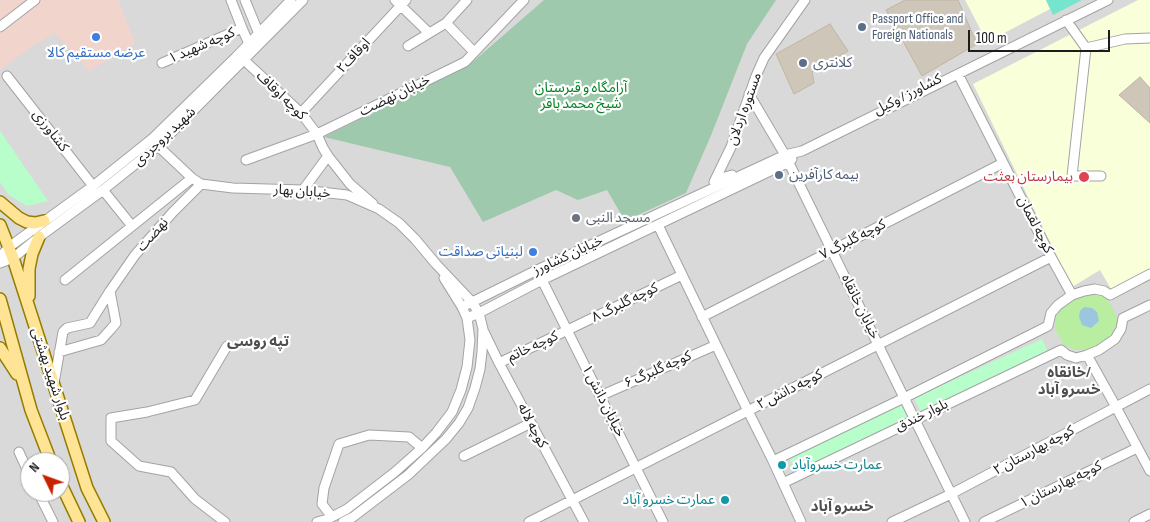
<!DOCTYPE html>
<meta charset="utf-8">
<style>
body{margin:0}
#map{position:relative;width:1150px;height:522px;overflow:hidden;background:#eeece0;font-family:"Sofia Sans Condensed",sans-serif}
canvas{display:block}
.north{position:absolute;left:20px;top:452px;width:50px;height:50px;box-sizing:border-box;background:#fff;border:1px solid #a4a4a4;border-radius:50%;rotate:312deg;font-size:14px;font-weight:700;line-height:20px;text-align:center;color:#1c1c1c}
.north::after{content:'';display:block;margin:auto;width:18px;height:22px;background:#c82300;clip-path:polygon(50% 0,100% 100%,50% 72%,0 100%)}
.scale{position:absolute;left:968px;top:30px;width:142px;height:22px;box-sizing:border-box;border:2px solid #1c1c1c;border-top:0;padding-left:6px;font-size:15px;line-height:18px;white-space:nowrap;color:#1c1c1c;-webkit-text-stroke:4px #fff;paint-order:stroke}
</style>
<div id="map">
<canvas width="1150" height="522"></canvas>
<div class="north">N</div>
<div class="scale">100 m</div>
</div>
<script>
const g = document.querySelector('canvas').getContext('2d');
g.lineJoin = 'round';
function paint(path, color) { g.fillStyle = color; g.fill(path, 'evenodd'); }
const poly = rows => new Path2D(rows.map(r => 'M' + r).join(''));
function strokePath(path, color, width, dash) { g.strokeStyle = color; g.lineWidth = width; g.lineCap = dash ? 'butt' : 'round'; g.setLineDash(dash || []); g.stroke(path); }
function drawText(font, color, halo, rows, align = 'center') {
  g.font = font + ' "Sofia Sans Condensed","Noto Sans Arabic",sans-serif'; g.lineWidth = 4.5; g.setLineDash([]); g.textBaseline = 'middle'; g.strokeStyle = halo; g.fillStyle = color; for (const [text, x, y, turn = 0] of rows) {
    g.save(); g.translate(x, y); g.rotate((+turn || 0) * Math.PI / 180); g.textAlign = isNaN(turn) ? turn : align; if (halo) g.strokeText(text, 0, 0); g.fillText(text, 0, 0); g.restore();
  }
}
paint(poly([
 [0,0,1150,0,1150,522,0,522],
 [30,462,60,462,60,492,30,492]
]), '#dad9d9');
paint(poly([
 [0,0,118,0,135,43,89,71,55,33,34,45,0,70]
]), '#f1d5cd');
paint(poly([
 [965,0,1046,0,1050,9,987,42],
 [1138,0,1150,0,1150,270,1111,289,1100,270,1072,287,973,84]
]), '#f8ffd9');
paint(poly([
 [1095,294,1105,296,1113,309,1118,321,1117,329,1110,338,1089,349,1076,350,1064,345,1055,330,1055,319,1060,310,1074,299]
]), '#b9eea1');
paint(poly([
 [544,0,776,0,747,44,712,133,686,193,625,221,607,190,578,200,556,190,483,222,450,167,324,137,468,66]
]), '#9fc9ad');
paint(poly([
 [0,131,48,201,27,206,9,195,0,182],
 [1042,339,1049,355,922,414,914,398],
 [901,403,908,420,796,473,788,456]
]), '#b8feca');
paint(poly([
 [1046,0,1082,0,1053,15]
]), '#76e5ce');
paint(poly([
 [1084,307,1092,308,1097,312,1099,321,1091,328,1082,325,1079,317,1080,311]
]), '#9cc5e0');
const building = poly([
 [905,0,958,0,977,44,922,76,886,10,905,0],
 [830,24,848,51,812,72,814,83,794,94,776,54,830,24],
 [1140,77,1150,88,1150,123,1119,95,1140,77]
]);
paint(building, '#cec6b9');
strokePath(building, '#c1b5a2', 1);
const minor = poly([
 [231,0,242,28,249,44],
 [245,0,259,34],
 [395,0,429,33],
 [1066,20,1086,48,1072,176,1101,176],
 [446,23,474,52],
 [0,27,35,0],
 [408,46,446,23,467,0],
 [1086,48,1125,39,1150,38],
 [244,60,301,113,317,134,323,148,328,156,350,184,373,204],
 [162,63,242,28],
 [958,74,1051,257,1072,295],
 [7,76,93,186],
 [749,94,785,155,965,522],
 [301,113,406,0],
 [153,138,158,146,192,178,201,184,233,188,303,190,347,195,379,209,399,223,415,239,436,264,472,302,479,313,483,329,482,352,480,369,475,388,468,408,459,423,446,439,408,475,353,517,343,522],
 [246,160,317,134,465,62,524,0],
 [715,180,732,175],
 [714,182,731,147,756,76,764,58,805,0],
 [103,190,132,226],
 [303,190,328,156],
 [658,225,748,411,773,461,801,522],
 [0,257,9,247,93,186,153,138,235,58,291,0],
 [0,263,13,258,39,237,103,190,158,146,303,0],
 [540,276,663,522],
 [65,280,192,178],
 [462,307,537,270,653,216,785,155,802,151,1108,0],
 [702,317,1003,163],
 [467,318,479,313,542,280,789,162,792,159],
 [484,332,499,363,584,522],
 [59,352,101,340,110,330,116,323,110,291],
 [1087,355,1116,407,1150,471],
 [499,363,682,275],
 [54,383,63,332,67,328,90,323,110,291,135,255,173,212,201,184],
 [600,396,716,345],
 [19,452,30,476],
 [464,456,531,423],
 [773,461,904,398,1048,326,1051,313,1058,305,1072,295,1084,291,1095,289,1104,291,1110,295,1150,274],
 [783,483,1061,350,1067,355,1076,358,1087,355,1099,350,1115,339,1121,329,1123,318,1150,305],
 [38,492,53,522],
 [332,517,322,504,324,488,339,444,369,435,409,437,422,448],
 [225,522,195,499,171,472,139,466,111,441,111,418,147,412,195,400,227,346],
 [317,522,328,519,347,509,395,472,422,448,436,433,452,412,461,390,467,367,470,340,467,318,462,307,444,278],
 [529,522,1051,257],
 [892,522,951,494,1150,389],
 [984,522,1137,448],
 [1134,522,1150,514]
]);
const major = poly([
 [0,202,19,218,27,222,35,223,44,221],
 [0,225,13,258,87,488,104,522],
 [29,296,29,269,32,254,39,237],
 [0,299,31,410,51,462],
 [0,348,17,374],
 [60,482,79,522]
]);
strokePath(minor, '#a3a3a3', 11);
strokePath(major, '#947c00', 14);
strokePath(minor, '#fff', 9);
strokePath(major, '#ffe495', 11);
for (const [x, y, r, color] of [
 [862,27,5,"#5c6f8a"],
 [96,37,5,"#3f7fe0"],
 [803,63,5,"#5c6f8a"],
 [779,175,5,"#5c6f8a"],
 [1084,177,6,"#e0444e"],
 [576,218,5,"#6b7280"],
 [533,252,5,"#3f7fe0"],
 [782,465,5,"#0f9aa8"],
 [725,500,5,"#0f9aa8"]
]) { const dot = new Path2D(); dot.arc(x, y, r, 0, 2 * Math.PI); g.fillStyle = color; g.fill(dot); strokePath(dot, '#fff', 2); }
drawText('14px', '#4e5e75', '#fff', [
 ["Passport Office and",872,19],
 ["Foreign Nationals",872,35],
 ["کلانتری",813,63],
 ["بیمه کارآفرین",789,175]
], 'left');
drawText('14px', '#1c1c1c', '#fff', [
 ["کوچه شهید ۱",202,46,-23],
 ["اوقاف۲",354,56,-47],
 ["کشاورز / وکیل",908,95,-27],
 ["کوچه اوقاف",281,96,44],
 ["خیابان نهضت",395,96,-26],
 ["مستوره اردلان",745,109,-70],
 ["کشاورزی",50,131,52],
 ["شهید بروجردی",165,137,-43],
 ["خیابان بهار",302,192,4],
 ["کوچه لقمان",1035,225,63],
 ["نهضت",153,235,-48],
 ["کوچه گلبرگ ۷",853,240,-27],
 ["خیابان کشاورز",568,256,-25],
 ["کوچه گلبرگ ۸",625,303,-26],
 ["خیابان خانقاه",860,307,64],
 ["کوچه خاتم",533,347,-25],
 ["کوچه گلبرگ ۶",658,370,-24],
 ["بلوار شهید بهشتی",50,374,72],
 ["کوچه دانش ۲",790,390,-27],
 ["خیابان دانش ۱",603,401,63],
 ["بلوار خندق",922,416,-26],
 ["کوچه لاله",532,426,62],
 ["کوچه بهارستان ۲",1034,451,-28],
 ["کوچه بهارستان ۱",1061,485,-26]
]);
drawText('14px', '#366cbe', '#fff', [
 ["عرضه مستقیم کالا",96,53],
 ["لبنیاتی ‌صداقت",523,252,"right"]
]);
drawText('14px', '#028223', '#fff', [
 ["آرامگاه و قبرستان",581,88],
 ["شیخ محمد باقر",581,104]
]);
drawText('14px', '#be3a42', '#fff', [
 ["بیمارستان بعثت",1073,177]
], 'right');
drawText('14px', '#5b616d', '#fff', [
 ["مسجد النبی",586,218]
], 'left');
drawText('14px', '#0d838f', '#fff', [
 ["عمارت خسروآباد",792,465],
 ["عمارت خسرو آباد",715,500,"right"]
], 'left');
drawText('bold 15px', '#4f4f4f', '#fff', [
 ["تپه روسی",258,342],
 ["خانقاه/",1069,373],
 ["خسرو آباد",1069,390],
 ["خسرو آباد",842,507]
]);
</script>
